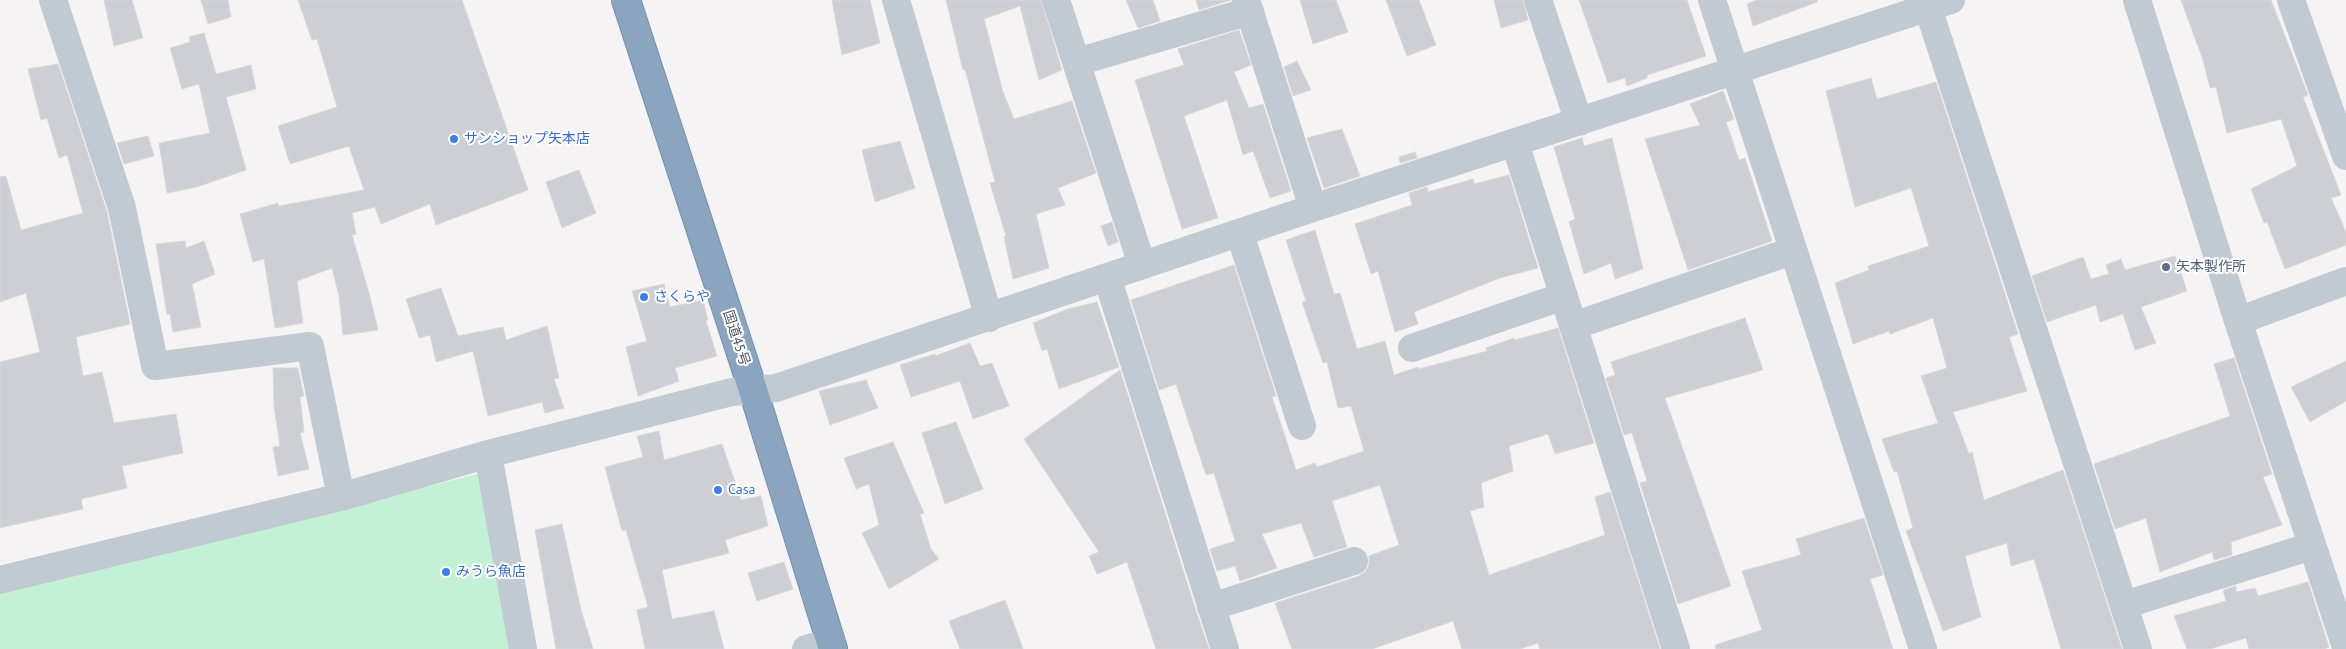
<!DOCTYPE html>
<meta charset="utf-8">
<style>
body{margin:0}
canvas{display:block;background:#f5f3f3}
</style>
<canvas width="2346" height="649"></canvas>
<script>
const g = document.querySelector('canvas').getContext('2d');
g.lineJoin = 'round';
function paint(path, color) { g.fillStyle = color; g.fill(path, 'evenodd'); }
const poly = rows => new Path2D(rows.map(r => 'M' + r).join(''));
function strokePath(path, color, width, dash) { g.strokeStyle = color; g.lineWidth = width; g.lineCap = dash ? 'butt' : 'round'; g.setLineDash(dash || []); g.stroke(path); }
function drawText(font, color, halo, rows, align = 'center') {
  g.font = font + ' "PT Sans","Noto Sans JP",sans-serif'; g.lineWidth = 4; g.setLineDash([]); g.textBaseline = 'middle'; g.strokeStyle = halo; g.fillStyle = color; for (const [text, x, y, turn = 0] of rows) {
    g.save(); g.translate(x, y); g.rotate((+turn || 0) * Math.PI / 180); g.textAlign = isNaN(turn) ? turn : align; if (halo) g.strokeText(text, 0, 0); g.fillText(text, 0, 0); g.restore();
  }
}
paint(poly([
 [477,474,512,649,0,649,0,594]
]), '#c3f1d5');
const building = poly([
 [104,0,132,0,143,38,114,46,104,0],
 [201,0,228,0,231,17,208,24,201,0],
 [298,0,462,0,528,190,436,225,430,204,381,224,375,207,352,213,356,234,352,235,369,293,378,330,343,335,339,296,332,268,297,281,303,323,275,328,264,259,253,262,240,214,278,203,279,206,364,190,349,146,290,164,278,126,337,107,317,39,312,40,298,0],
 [832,0,870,0,880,43,842,55,832,0],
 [946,0,1041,0,1062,70,1039,80,1020,6,984,19,1003,92,1014,119,1072,101,1096,173,1058,188,1065,205,1036,214,1049,268,1013,279,1004,237,1006,236,990,183,995,182,965,69,963,70,946,0],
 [1126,0,1153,0,1160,21,1138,28,1126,0],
 [1196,0,1231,0,1199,10,1196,0],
 [1300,0,1336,0,1348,32,1313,44,1300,0],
 [1386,0,1419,0,1436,45,1407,56,1386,0],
 [1494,0,1523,0,1528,20,1501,28,1494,0],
 [1579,0,1687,0,1706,56,1647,75,1647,78,1627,86,1625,78,1608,83,1579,0],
 [1757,0,1817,0,1817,2,1753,26,1747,4,1757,0],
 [2181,0,2271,0,2308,95,2303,97,2341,195,2331,198,2346,232,2346,245,2285,269,2267,222,2264,223,2251,189,2297,166,2281,119,2227,133,2216,87,2210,88,2203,60,2181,0],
 [1239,30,1251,65,1234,72,1249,108,1263,104,1291,191,1270,198,1253,151,1243,155,1227,100,1184,116,1218,218,1182,229,1135,80,1184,65,1178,49,1239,30],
 [204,33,216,74,251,65,256,89,226,97,246,170,197,187,167,193,159,143,210,133,199,84,182,89,170,48,190,42,189,37,204,33],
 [1297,61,1311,90,1293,96,1284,67,1297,61],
 [58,64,107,212,130,324,76,337,83,376,102,372,114,423,176,414,183,453,122,466,127,488,81,499,83,509,0,528,0,362,40,352,26,293,0,302,0,177,6,176,21,230,83,213,67,155,59,158,47,118,41,120,28,69,58,64],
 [1871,78,1877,99,1936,82,2018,334,2009,337,2027,391,1953,412,1969,454,1972,452,1984,500,2063,470,2122,649,2061,649,2034,559,2011,566,2007,543,1965,556,1981,617,1943,631,1906,531,1913,528,1897,471,1894,472,1882,439,1938,423,1921,376,1947,368,1933,318,1890,334,1889,331,1853,344,1835,283,1869,270,1868,266,1929,246,1911,188,1855,207,1826,91,1871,78],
 [1723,91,1734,119,1726,122,1739,160,1745,158,1772,241,1688,270,1645,139,1700,125,1690,104,1723,91],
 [1342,129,1360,176,1324,188,1307,138,1342,129],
 [148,136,154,156,124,164,117,143,148,136],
 [1582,138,1584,146,1612,138,1643,269,1615,279,1611,263,1584,274,1569,222,1575,219,1554,147,1582,138],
 [900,141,915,188,875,202,862,150,900,141],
 [1415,152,1417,158,1400,163,1399,157,1415,152],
 [579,170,596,213,562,228,546,182,579,170],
 [1509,175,1538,268,1500,278,1414,312,1418,324,1395,332,1378,271,1371,274,1355,224,1412,205,1409,193,1427,187,1428,192,1473,179,1474,184,1509,175],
 [1112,222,1118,242,1108,246,1101,226,1112,222],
 [1315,230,1334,294,1340,293,1357,349,1385,341,1394,375,1418,367,1419,369,1487,351,1486,348,1514,338,1515,340,1558,328,1594,443,1555,454,1548,434,1509,446,1513,471,1481,483,1484,507,1470,511,1489,575,1605,535,1595,497,1610,492,1660,649,1540,649,1538,643,1520,649,1462,649,1453,621,1372,649,1292,649,1275,603,1359,576,1365,572,1369,565,1369,556,1399,545,1380,485,1332,501,1347,547,1314,557,1301,523,1262,534,1277,568,1240,581,1235,566,1217,571,1210,549,1235,541,1214,473,1206,475,1176,384,1159,390,1131,300,1234,265,1276,396,1272,397,1296,470,1315,463,1317,467,1364,451,1351,406,1338,408,1327,362,1323,363,1302,302,1306,301,1286,240,1315,230],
 [185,241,186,248,204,241,215,274,192,284,201,327,173,332,170,314,167,315,156,244,185,241],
 [2175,256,2187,291,2141,307,2156,343,2135,350,2123,314,2100,322,2096,305,2047,322,2032,276,2083,257,2091,279,2109,274,2106,265,2121,259,2125,270,2175,256],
 [664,284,670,307,703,300,708,320,706,321,717,356,675,368,679,381,638,396,626,347,647,341,632,291,664,284],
 [441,288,458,336,503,327,506,340,547,326,559,378,554,379,564,408,545,413,542,402,488,416,473,351,436,362,430,335,419,338,406,299,441,288],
 [1097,302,1119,367,1059,389,1047,349,1042,351,1033,323,1068,309,1097,302],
 [1745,318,1763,370,1665,398,1731,586,1678,604,1640,483,1647,481,1632,433,1624,435,1606,378,1615,375,1611,362,1745,318],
 [970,343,980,366,992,363,1009,406,973,419,960,381,911,397,900,365,935,354,935,356,970,343],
 [2234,358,2272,474,2263,477,2282,525,2231,542,2232,555,2214,560,2212,552,2160,572,2146,518,2115,529,2094,464,2230,416,2214,364,2234,358],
 [2346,361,2346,401,2310,422,2291,387,2346,361],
 [273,368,298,368,304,396,300,397,304,432,300,433,309,469,278,476,273,447,280,446,274,406,273,368],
 [1120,370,1196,611,1209,649,1156,649,1127,562,1097,574,1089,556,1099,552,1024,439,1120,370],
 [866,380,878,408,830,425,819,391,866,380],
 [956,422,983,489,945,504,922,433,956,422],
 [659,431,664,460,722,444,741,500,761,496,768,526,725,540,729,553,662,570,672,619,714,611,724,649,645,649,637,610,648,607,626,530,622,531,605,467,643,457,637,436,659,431],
 [893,442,924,513,920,514,931,549,939,559,889,589,862,533,879,525,869,484,856,489,844,458,893,442],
 [1864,518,1883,575,1870,579,1893,649,1716,649,1715,645,1762,630,1742,571,1801,555,1796,539,1864,518],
 [562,524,581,610,593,649,556,649,535,530,562,524],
 [784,562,793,589,757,601,748,573,784,562],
 [2308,582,2329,647,2324,649,2249,649,2246,638,2210,649,2187,649,2174,616,2226,601,2223,590,2236,586,2236,592,2255,588,2258,596,2308,582],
 [1005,600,1023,649,960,649,949,621,1005,600]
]);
paint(building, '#cdcfd5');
strokePath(building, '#d7d9de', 1);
const highway = poly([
 [626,0,753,390,833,649]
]);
strokePath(highway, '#7690ad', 30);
strokePath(poly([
 [53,0,122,208,155,366,310,346,341,497],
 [896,0,989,318],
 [1056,0,1142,265],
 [1246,0,1313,208],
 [1538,0,1579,122],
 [1712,0,1923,649],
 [2137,0,2238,321,2346,647],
 [2291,0,2346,156],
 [1928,8,2138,649],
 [1077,62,1250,11],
 [1515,143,1676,649],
 [1240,234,1302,426],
 [1107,277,1225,649],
 [2238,321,2346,281],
 [1573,326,1792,251],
 [1412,348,1564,296],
 [488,454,523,649],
 [0,580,341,497,488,454,732,392,776,388,1313,208,1951,0],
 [2124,605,2312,546],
 [1211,607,1354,561],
 [806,649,831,642]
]), '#c1cad2', 28);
strokePath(highway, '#8ba5c1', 28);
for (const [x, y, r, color] of [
 [454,139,5,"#3f7fe0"],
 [2166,267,5,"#5c6f8a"],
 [644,297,5,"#3f7fe0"],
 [718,490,5,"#3f7fe0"],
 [446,572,5,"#3f7fe0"]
]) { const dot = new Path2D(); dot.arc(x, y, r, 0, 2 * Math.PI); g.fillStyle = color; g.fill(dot); strokePath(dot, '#fff', 2); }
drawText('14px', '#366cbe', '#fff', [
 ["サンショップ矢本店",464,139],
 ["さくらや",654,297],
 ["Casa",728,490],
 ["みうら魚店",456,572]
], 'left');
drawText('14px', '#4e5e75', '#fff', [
 ["矢本製作所",2176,267]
], 'left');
drawText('14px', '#4a5661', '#fff', [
 ["国道45号",736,338,72]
]);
</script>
